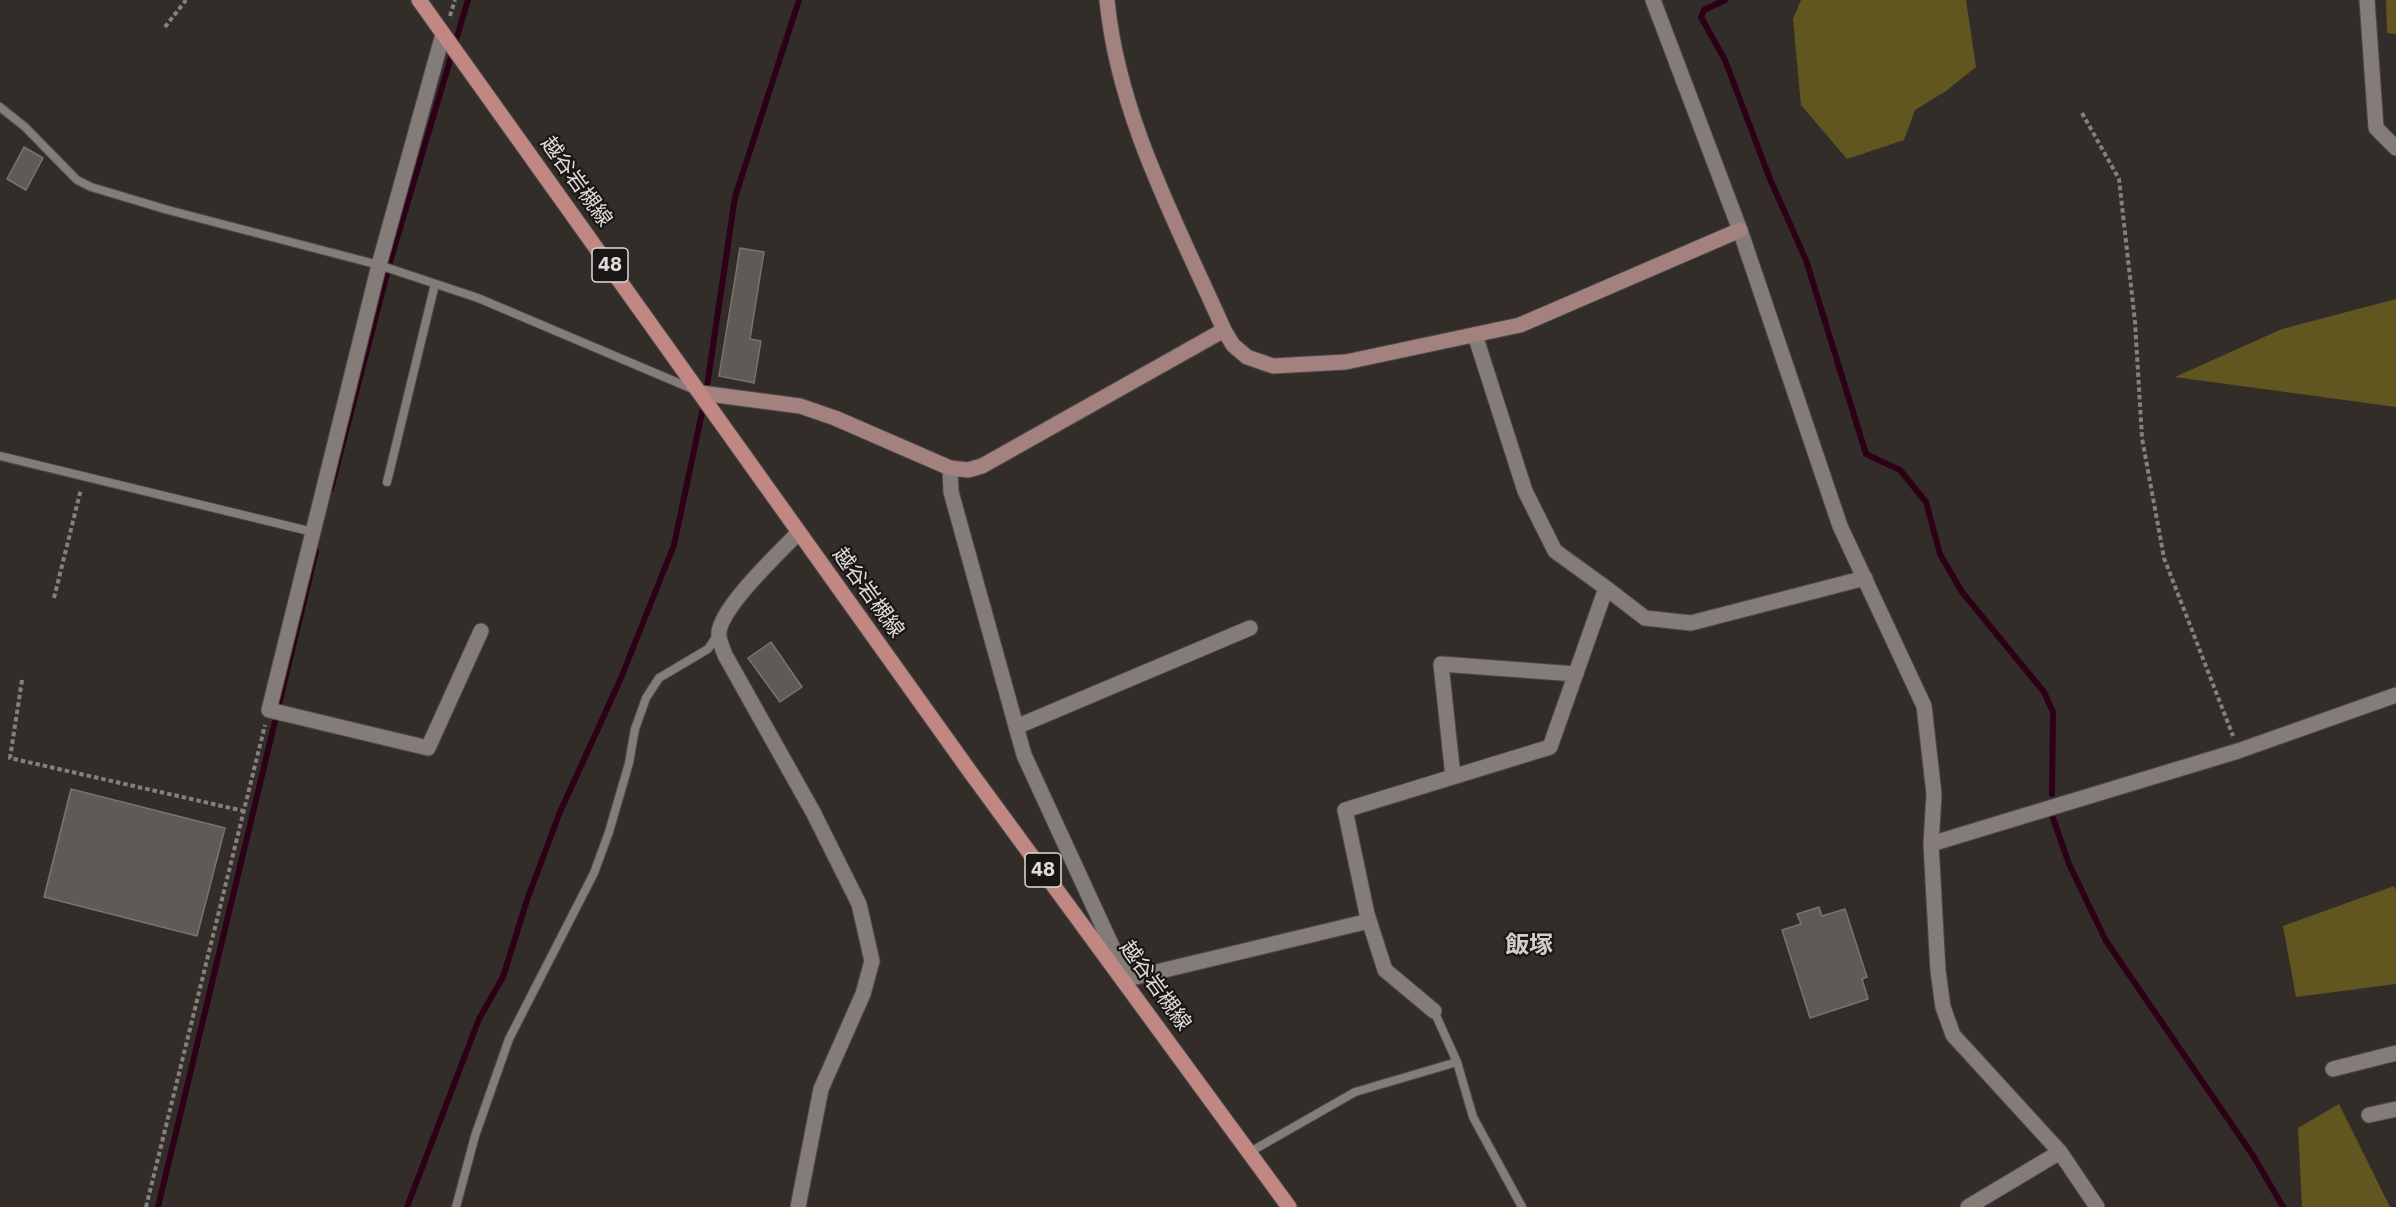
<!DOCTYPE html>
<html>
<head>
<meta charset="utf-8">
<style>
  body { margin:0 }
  canvas { display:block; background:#332d2a }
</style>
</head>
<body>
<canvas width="2396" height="1207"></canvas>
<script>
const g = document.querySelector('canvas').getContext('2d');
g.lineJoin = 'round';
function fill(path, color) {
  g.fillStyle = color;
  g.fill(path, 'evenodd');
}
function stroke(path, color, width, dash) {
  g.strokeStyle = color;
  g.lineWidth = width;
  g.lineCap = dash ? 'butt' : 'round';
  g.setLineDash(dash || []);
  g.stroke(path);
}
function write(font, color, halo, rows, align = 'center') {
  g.font = font + ' "IBM Plex Sans","Noto Sans JP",sans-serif';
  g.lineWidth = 4.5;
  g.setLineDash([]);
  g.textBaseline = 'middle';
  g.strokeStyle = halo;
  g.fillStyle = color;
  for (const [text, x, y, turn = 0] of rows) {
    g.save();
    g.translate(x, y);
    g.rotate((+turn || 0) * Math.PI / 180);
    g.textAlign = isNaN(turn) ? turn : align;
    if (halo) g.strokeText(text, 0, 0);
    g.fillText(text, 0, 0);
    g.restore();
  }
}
const forest = new Path2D(`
  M 1801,0 L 1966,0 L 1976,67 L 1946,91 L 1915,110 L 1904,140 L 1847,159 L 1801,105 L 1793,19 Z
  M 2386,0 L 2396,0 L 2396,34 L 2387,33 Z
  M 2396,299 L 2396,407 L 2175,377 L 2282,329 Z
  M 2394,886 L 2396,891 L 2396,984 L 2296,997 L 2283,926 Z
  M 2339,1104 L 2390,1207 L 2302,1207 L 2298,1128 Z`);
const stream = new Path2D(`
  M 1725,0 L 1704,10 L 1701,17 L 1725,60 L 1770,179 L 1806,260 L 1866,454 L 1900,470 L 1926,502 L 1940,554 L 1962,592 L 2044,692 L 2053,712 L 2052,794
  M 706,393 L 735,197 L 799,0
  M 331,489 L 390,262 L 468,0
  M 2053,818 L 2069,864 L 2106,941 L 2254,1157 L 2283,1207
  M 158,1207 L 316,551
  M 407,1207 L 479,1019 L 503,977 L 527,900 L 560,812 L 621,678 L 674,545 L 704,403`);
const building = new Path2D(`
  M 24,147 L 43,158 L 26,190 L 7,179 Z
  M 740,248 L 764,252 L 750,339 L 761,341 L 754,383 L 719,376 Z
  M 771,642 L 802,687 L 780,702 L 748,658 Z
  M 71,789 L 225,828 L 197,936 L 44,897 Z
  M 1819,907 L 1822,916 L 1845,909 L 1867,977 L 1862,979 L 1868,999 L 1810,1018 L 1782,930 L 1801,924 L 1797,914 Z`);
const path = new Path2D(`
  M 450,16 L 455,0
  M 165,27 L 186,0
  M 2082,113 L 2119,179 L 2135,322 L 2142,438 L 2164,558 L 2233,736
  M 54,598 L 81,489
  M 22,680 L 10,758 L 244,811
  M 146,1207 L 265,725`);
const lane = new Path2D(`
  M 0,107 L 25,127 L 77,180 L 91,187 L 168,210 L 379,265 L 478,298 L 695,390
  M 0,456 L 313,532
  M 387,482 L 435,284
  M 1434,1011 L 1457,1062 L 1473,1117 L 1522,1207
  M 1250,1152 L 1355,1092 L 1457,1062
  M 456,1207 L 475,1136 L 509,1039 L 594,873 L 609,832 L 629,763 L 635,729 L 646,698 L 659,678 L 708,649 L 718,634`);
const street = new Path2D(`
  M 1653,0 L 1740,230 L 1840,526 L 1924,706 L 1934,794 L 1931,844 L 1938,971 L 1943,1007 L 1953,1035 L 2060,1152 L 2097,1207
  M 2367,0 L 2376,128 L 2396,148
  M 443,34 L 379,265 L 269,710 L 428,748 L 481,631
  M 950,468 L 951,492 L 1024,755 L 1128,981
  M 1606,588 L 1645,618 L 1691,623 L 1865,578
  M 1016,727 L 1250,628
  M 1453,777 L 1441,664 L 1576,674
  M 1931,844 L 2238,751 L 2396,695
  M 1127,979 L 1369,921
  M 1434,1011 L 1385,970 L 1367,914 L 1345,810 L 1550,747 L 1606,588 L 1555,551 L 1525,491 L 1475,335
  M 2333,1069 L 2396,1053
  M 2369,1115 L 2396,1109
  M 798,1207 L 821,1089 L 863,994 L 872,961 L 859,904 L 813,812 L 725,655 C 723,649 718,639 719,632 C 722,606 779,553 798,533
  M 1968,1207 L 2060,1152`);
const secondary = new Path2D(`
  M 1107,0 C 1118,116 1177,224 1224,330 L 1233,345 L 1247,357 L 1273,366 L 1346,362 L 1520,325 L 1740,230
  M 701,393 L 800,406 L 835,418 L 950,468 L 968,470 L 982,466 L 1224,330`);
const primary = new Path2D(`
  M 419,0 L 971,773 L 1289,1207`);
const shields = [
  [610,265,36],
  [1043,870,36]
];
const shieldNames = [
  ["48",610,265],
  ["48",1043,870]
];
const streetNames = [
  ["越谷岩槻線",576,182,54],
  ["越谷岩槻線",868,593,54],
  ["越谷岩槻線",1155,986,54]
];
const quarterNames = [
  ["飯塚",1529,946]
];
fill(forest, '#61561f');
stroke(stream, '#2d0115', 6);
fill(building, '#5e5a55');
stroke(building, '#78736e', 1.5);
stroke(lane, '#4e4947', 10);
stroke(street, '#4e4947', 17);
stroke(secondary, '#4e4947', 17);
stroke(primary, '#4e4947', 17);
stroke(path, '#85807d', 4, [4.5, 3]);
stroke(lane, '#837c79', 8);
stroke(street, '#837c79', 15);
stroke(secondary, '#a2817e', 15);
stroke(primary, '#c18783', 15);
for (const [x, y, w] of shields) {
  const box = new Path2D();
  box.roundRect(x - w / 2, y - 17, w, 34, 4.5);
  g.fillStyle = '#191615';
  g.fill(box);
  stroke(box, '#e0dcda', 1.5);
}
write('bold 20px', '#e0dcda', null, shieldNames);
write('21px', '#e0dcda', '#191615', streetNames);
write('bold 24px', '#d5cdca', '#191615', quarterNames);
</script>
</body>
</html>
